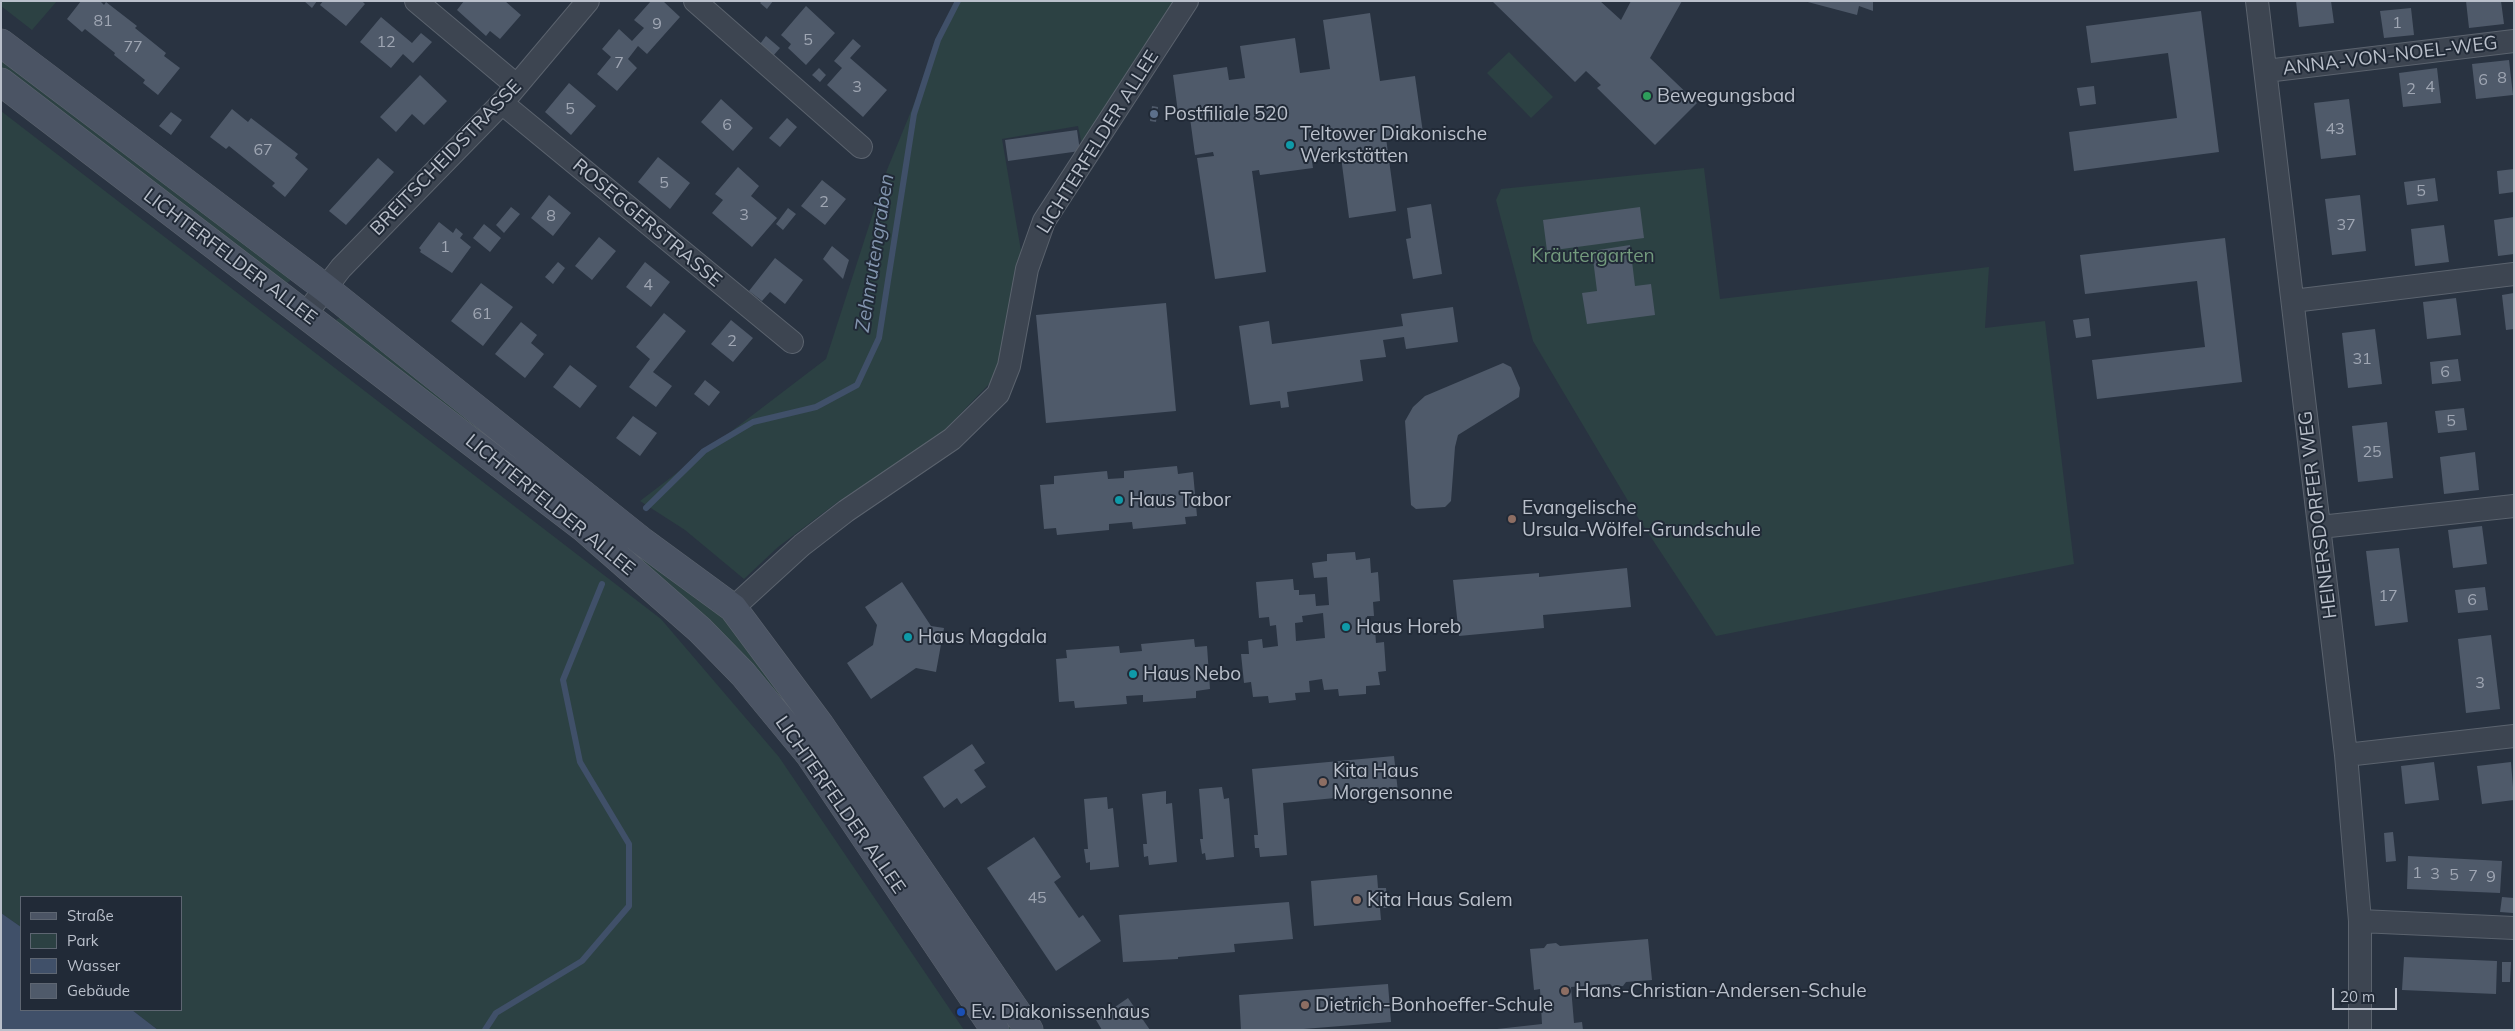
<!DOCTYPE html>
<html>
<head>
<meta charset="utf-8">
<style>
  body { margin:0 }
  #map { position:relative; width:2515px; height:1031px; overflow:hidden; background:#293341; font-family:Mulish,sans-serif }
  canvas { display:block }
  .frame { position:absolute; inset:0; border:2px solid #bac0cb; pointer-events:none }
  .legend { position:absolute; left:20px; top:896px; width:162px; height:115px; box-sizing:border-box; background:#212a37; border:1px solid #5e6672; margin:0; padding:6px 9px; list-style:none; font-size:15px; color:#bac0cb }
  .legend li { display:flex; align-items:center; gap:10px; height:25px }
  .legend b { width:25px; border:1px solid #5e6672 }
  .scale { position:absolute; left:2332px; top:988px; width:65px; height:22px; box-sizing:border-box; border:2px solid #bac0cb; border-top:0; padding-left:6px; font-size:15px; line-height:18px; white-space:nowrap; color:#bac0cb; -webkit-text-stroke:4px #212a37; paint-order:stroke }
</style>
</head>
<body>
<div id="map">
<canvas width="2515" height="1031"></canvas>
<div class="frame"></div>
<ul class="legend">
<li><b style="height:6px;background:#4b5464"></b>Straße</li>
<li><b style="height:14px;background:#2c4143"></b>Park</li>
<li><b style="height:14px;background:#405069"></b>Wasser</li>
<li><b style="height:14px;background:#4f5a6a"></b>Gebäude</li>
</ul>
<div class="scale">20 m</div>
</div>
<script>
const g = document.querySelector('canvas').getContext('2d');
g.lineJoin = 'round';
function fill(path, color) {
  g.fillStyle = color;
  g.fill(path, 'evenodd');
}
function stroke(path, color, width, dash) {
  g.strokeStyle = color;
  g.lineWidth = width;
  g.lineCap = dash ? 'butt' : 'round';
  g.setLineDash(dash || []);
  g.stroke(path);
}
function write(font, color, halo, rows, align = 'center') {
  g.font = font + ' Mulish,sans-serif';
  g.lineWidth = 4;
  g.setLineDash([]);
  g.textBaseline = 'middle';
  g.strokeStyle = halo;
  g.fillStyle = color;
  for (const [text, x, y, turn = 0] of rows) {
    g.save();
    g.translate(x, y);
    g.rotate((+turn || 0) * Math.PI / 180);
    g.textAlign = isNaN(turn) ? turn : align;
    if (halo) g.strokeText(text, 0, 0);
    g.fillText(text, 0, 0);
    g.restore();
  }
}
const green = new Path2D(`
  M 1,1 L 57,1 L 32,30 L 1,6 Z
  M 956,1 L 1180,1 L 1084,154 L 1078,126 L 1002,139 L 1021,251 L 1010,331 L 992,381 L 936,439 L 839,501 L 778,547 L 744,579 L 685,530 L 640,501 L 826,359 L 887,170 Z
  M 1509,52 L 1553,97 L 1531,118 L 1487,73 Z
  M 1,56 L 290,277 L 290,281 L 285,284 L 1,69 Z
  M 1,111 L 661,619 L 779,757 L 964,1030 L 158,1030 L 132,1010 L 181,1010 L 181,897 L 21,897 L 21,927 L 1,913 Z
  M 1704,168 L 1720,299 L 1989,267 L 1985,328 L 2045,321 L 2074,564 L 1716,636 L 1637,516 L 1533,341 L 1496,200 L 1501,189 Z
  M 341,318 L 699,595 L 729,623 L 770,674 L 1015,1030 L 1004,1030 L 781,709 L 333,326 L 337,319 Z`);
const water = new Path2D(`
  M 1,913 L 21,927 L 21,1010 L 132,1010 L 158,1030 L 1,1030 Z`);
const stream = new Path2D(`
  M 646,508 L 704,451 L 753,422 L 816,407 L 857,385 L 879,338 L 914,114 L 938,40 L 958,1
  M 485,1030 L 496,1013 L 582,961 L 629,906 L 629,844 L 580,762 L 563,680 L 602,584`);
const building = new Path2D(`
  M 81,1 L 100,1 L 104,5 L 106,2 L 137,26 L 135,28 L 166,53 L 164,56 L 180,68 L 158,95 L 143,83 L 145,80 L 114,55 L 115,53 L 85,29 L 82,32 L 67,19 Z
  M 304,1 L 317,1 L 312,8 Z
  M 323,1 L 362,1 L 365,4 L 346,26 L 320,5 Z
  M 464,1 L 505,1 L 521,15 L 500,39 L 490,31 L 486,36 L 457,10 Z
  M 651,1 L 663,1 L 680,17 L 647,54 L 638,46 L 628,59 L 637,68 L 617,91 L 597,74 L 611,57 L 602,49 L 619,29 L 632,41 L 644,28 L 634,20 Z
  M 762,1 L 773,1 L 767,9 L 760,3 Z
  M 1492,1 L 1600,1 L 1621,20 L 1631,1 L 1682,1 L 1650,58 L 1697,103 L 1655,145 L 1597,88 L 1601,85 L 1586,71 L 1575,82 Z
  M 1804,1 L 1873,1 L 1873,11 L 1859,6 L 1857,15 Z
  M 2296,1 L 2331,1 L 2334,23 L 2299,27 Z
  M 2466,1 L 2501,1 L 2504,24 L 2469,28 Z
  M 806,6 L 835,33 L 806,65 L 788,48 L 791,44 L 781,35 Z
  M 2411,8 L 2414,35 L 2384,38 L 2380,11 Z
  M 2201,11 L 2219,152 L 2074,171 L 2069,132 L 2177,118 L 2168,53 L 2091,63 L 2086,26 Z
  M 1370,13 L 1380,81 L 1415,76 L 1423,133 L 1386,138 L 1396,211 L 1349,218 L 1341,157 L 1312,161 L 1313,168 L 1260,175 L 1259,170 L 1252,171 L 1266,272 L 1215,279 L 1197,158 L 1214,156 L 1213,152 L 1195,155 L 1190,118 L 1179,120 L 1173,75 L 1227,67 L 1229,80 L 1245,78 L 1240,46 L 1295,38 L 1300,73 L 1330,69 L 1323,20 Z
  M 381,17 L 412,43 L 421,33 L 432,42 L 413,63 L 403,54 L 391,68 L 360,42 Z
  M 766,36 L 780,48 L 773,56 L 760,44 Z
  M 853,39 L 861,46 L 850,58 L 887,90 L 863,117 L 827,85 L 842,68 L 834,61 Z
  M 2509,60 L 2513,95 L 2476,99 L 2472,64 Z
  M 819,68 L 826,75 L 820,82 L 812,75 Z
  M 2437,68 L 2441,103 L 2403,107 L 2399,73 Z
  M 420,75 L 447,101 L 424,125 L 412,114 L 396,132 L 380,117 Z
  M 569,83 L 596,106 L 571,135 L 545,112 Z
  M 2094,86 L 2096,104 L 2080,106 L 2077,88 Z
  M 721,99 L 753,128 L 733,151 L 701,122 Z
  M 2349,99 L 2356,155 L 2321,159 L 2314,103 Z
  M 1152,106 L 1158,107 L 1156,122 L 1150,121 Z
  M 232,109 L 248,122 L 251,118 L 298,154 L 295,158 L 308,169 L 285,197 L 272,186 L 275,183 L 229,146 L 226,149 L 210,137 Z
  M 171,112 L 182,120 L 171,135 L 159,126 Z
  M 787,118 L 797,127 L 780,147 L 769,138 Z
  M 1077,130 L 1080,151 L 1008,161 L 1005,140 Z
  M 658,157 L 690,183 L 670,209 L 638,182 Z
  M 378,158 L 394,172 L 346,225 L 329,211 Z
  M 738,167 L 759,186 L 751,196 L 777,218 L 752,247 L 712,213 L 723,200 L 715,194 Z
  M 2514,169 L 2514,192 L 2499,194 L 2497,171 Z
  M 2435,178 L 2438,201 L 2407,205 L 2404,182 Z
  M 822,180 L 846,199 L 825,225 L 801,206 Z
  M 549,195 L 571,213 L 553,236 L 531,218 Z
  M 2360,195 L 2366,251 L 2332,255 L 2325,199 Z
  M 1431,204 L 1442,274 L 1413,279 L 1406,239 L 1411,238 L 1407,208 Z
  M 511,207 L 520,214 L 504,233 L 496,225 Z
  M 1640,207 L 1644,238 L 1547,251 L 1543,220 Z
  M 788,208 L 796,214 L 783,230 L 776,224 Z
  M 2514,217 L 2514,254 L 2498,256 L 2494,220 Z
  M 439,222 L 453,233 L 456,228 L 463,234 L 460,238 L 471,247 L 452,273 L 420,252 L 421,250 L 419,248 Z
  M 484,224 L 501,238 L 490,252 L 473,238 Z
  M 2444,225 L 2449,262 L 2415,266 L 2411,229 Z
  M 599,237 L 616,251 L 592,280 L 575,266 Z
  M 2225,238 L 2242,382 L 2097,399 L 2092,360 L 2205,347 L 2201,315 L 2197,281 L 2085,294 L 2080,255 Z
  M 1630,245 L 1635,286 L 1651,284 L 1655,315 L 1587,324 L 1582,293 L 1597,291 L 1592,251 Z
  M 832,246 L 849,260 L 843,279 L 823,259 Z
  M 775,258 L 803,280 L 785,304 L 770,292 L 762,301 L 749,291 Z
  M 558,262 L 565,268 L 553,284 L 545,277 Z
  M 645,262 L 670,282 L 651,307 L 626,287 Z
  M 481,283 L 513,307 L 483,346 L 451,321 Z
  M 2514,293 L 2514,329 L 2506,330 L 2502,295 Z
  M 2456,298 L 2461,335 L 2427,339 L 2423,302 Z
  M 1166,303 L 1176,411 L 1046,423 L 1036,315 Z
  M 1453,307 L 1458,342 L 1406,349 L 1404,337 L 1383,340 L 1386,357 L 1360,360 L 1363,381 L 1287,392 L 1289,407 L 1281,408 L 1280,401 L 1250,405 L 1239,326 L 1269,321 L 1272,344 L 1403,326 L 1401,314 Z
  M 664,313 L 686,331 L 653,372 L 672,386 L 656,407 L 629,387 L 650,359 L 636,347 Z
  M 2089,318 L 2091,336 L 2076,338 L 2073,320 Z
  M 731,320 L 753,338 L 733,362 L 711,344 Z
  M 521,322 L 537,335 L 531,343 L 544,354 L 525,378 L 495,354 Z
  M 2375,329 L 2382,384 L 2348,388 L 2342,333 Z
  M 2458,359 L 2461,381 L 2432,384 L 2430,362 Z
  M 1503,363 L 1511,367 L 1520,388 L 1519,397 L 1458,435 L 1455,447 L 1451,501 L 1445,507 L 1416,509 L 1411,505 L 1405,421 L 1413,407 L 1425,396 Z
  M 570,365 L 597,386 L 580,408 L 553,387 Z
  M 705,380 L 720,392 L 709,406 L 694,394 Z
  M 2464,408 L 2467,430 L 2438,433 L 2435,411 Z
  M 633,416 L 657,433 L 640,456 L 616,438 Z
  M 2387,422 L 2393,478 L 2358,482 L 2352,426 Z
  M 2475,452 L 2479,490 L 2444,494 L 2440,457 Z
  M 1177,466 L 1178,474 L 1193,472 L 1197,516 L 1185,517 L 1186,524 L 1133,529 L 1132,522 L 1109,524 L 1109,530 L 1057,535 L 1056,528 L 1044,529 L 1040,485 L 1054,484 L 1054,476 L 1107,471 L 1108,479 L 1124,478 L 1124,471 Z
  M 2482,526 L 2487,564 L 2453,568 L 2448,530 Z
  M 2399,548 L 2408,622 L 2375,626 L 2366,551 Z
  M 1355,552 L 1356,560 L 1370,558 L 1371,573 L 1378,572 L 1380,601 L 1373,602 L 1374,616 L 1367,616 L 1368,630 L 1375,629 L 1376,643 L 1384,642 L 1386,671 L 1378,672 L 1380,685 L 1366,686 L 1366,694 L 1339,696 L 1338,689 L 1324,690 L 1322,679 L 1309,681 L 1310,692 L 1295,693 L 1296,700 L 1269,703 L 1268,696 L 1253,697 L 1251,682 L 1244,683 L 1241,654 L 1249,654 L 1248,641 L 1262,639 L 1263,648 L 1278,646 L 1276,625 L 1270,626 L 1269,617 L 1259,618 L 1256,582 L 1293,579 L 1294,590 L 1299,590 L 1299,595 L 1315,594 L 1316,606 L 1329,605 L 1327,577 L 1314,578 L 1312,563 L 1327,561 L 1327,554 ZM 1323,613 L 1325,638 L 1296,641 L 1295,623 L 1303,622 L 1302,616 Z
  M 1627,568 L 1631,607 L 1543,615 L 1544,628 L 1459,636 L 1453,580 L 1539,573 L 1539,577 Z
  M 902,582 L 931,626 L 944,628 L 936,672 L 916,668 L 871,699 L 847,663 L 873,645 L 877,625 L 865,607 Z
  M 2485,587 L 2488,610 L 2458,613 L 2455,590 Z
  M 2491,635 L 2500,709 L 2466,713 L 2458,639 Z
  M 1194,639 L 1195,647 L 1207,646 L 1210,689 L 1196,691 L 1196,698 L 1143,702 L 1143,695 L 1126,696 L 1127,704 L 1075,708 L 1074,701 L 1059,702 L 1056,659 L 1067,658 L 1066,650 L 1119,646 L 1120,653 L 1142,651 L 1141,644 Z
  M 972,744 L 985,763 L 974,770 L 986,787 L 961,804 L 957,798 L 944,808 L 923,777 Z
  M 1394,756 L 1398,792 L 1283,803 L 1287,855 L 1260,857 L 1259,848 L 1255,848 L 1254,835 L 1258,835 L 1252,769 Z
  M 2434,762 L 2439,800 L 2405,804 L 2401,766 Z
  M 2511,762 L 2514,800 L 2482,804 L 2477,766 Z
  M 1222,787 L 1224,799 L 1229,798 L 1234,857 L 1206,860 L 1205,853 L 1202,854 L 1200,839 L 1203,839 L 1199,789 Z
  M 1166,791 L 1166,804 L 1172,803 L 1177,862 L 1149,865 L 1148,856 L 1144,857 L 1143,844 L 1147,844 L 1142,794 Z
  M 1107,797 L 1108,809 L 1113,808 L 1119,867 L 1090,870 L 1090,862 L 1086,863 L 1084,849 L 1088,849 L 1084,799 Z
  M 2393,832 L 2396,861 L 2386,862 L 2384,833 Z
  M 1034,837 L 1061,877 L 1054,882 L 1079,918 L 1083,915 L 1101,941 L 1056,971 L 987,868 Z
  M 2408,856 L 2502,861 L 2500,893 L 2407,889 Z
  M 1377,875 L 1378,888 L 1386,888 L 1388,908 L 1380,908 L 1381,920 L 1314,926 L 1311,881 Z
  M 2502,897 L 2514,898 L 2513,913 L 2500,912 Z
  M 1289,902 L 1293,939 L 1234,944 L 1235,952 L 1178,957 L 1178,959 L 1123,962 L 1119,915 Z
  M 1648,939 L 1652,980 L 1626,982 L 1623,986 L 1613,987 L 1610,984 L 1571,987 L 1574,1023 L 1582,1022 L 1583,1030 L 1488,1030 L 1542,1024 L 1540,989 L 1534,990 L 1530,949 L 1544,948 L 1547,944 L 1556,943 L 1560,946 Z
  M 2404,957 L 2497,961 L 2496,994 L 2402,990 Z
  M 2502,962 L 2511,962 L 2510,982 L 2502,982 Z
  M 1388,984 L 1391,1022 L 1291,1030 L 1241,1030 L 1239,995 Z
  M 1128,998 L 1150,1030 L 1102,1030 L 1096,1020 Z`);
const minor = new Path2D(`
  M 416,1 L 516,85
  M 695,1 L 861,147
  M 2257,1 L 2346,755 L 2360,921 L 2360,1030
  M 2266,71 L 2514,41
  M 502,103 L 792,342
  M 2293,301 L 2514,274
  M 305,315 L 341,268 L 502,103 L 588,1
  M 2320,527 L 2514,506
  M 733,608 L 802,545 L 846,511 L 952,439 L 998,394 L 1009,366 L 1027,269 L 1044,221 L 1187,1
  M 2346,755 L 2514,736
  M 2360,921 L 2514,928`);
const secondary = new Path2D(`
  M 1,43 L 325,288 L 643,542 L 733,608 L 820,725 L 1029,1030
  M 1,82 L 585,529 L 700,630 L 743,674 L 809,754 L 995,1030`);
const markers = [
  [1647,96,5,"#2e9e5b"],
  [1154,114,5,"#5c6f8a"],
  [1290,145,5,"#0f9aa8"],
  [1119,500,5,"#0f9aa8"],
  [1512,519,5,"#8d6e63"],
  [1346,627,5,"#0f9aa8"],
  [908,637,5,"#0f9aa8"],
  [1133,674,5,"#0f9aa8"],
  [1323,782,5,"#8d6e63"],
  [1357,900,5,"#8d6e63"],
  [1565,991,5,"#8d6e63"],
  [1305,1005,5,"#8d6e63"],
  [961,1012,5,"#1a4fb4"]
];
const numberNames = [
  ["81",103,21],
  ["1",2397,23],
  ["9",657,24],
  ["5",808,40],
  ["12",386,42],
  ["77",133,47],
  ["7",619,63],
  ["8",2502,78],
  ["6",2483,80],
  ["3",857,87],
  ["4",2430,87],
  ["2",2411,89],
  ["5",570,109],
  ["6",727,125],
  ["43",2335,129],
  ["67",263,150],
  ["5",664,183],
  ["5",2421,191],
  ["2",824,202],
  ["3",744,215],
  ["8",551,216],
  ["37",2346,225],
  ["1",445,247],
  ["4",648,285],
  ["61",482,314],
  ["2",732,341],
  ["31",2362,359],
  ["6",2445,372],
  ["5",2451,421],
  ["25",2372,452],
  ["17",2388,596],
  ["6",2472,600],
  ["3",2480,683],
  ["1",2417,873],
  ["3",2435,874],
  ["5",2454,875],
  ["7",2473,876],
  ["9",2491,877],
  ["45",1037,898]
];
const streetNames = [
  ["ANNA-VON-NOEL-WEG",2390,56,-7],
  ["LICHTERFELDER ALLEE",1098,142,-58],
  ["BREITSCHEIDSTRASSE",446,158,-46],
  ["ROSEGGERSTRASSE",647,223,40],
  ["LICHTERFELDER ALLEE",230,257,37],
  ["LICHTERFELDER ALLEE",550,505,39],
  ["HEINERSDORFER WEG",2318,515,-97],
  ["LICHTERFELDER ALLEE",840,805,55]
];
const poiNames = [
  ["Bewegungsbad",1657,96],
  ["Postfiliale 520",1164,114],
  ["Teltower Diakonische",1300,134],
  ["Werkstätten",1300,156],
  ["Haus Tabor",1129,500],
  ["Evangelische",1522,508],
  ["Ursula-Wölfel-Grundschule",1522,530],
  ["Haus Horeb",1356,627],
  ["Haus Magdala",918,637],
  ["Haus Nebo",1143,674],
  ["Kita Haus",1333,771],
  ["Morgensonne",1333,793],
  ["Kita Haus Salem",1367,900],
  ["Hans-Christian-Andersen-Schule",1575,991],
  ["Dietrich-Bonhoeffer-Schule",1315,1005],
  ["Ev. Diakonissenhaus",971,1012]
];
const parkNames = [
  ["Kräutergarten",1593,256]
];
const waterNames = [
  ["Zehnrutengraben",875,253,-81]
];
fill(green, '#2c4143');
fill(water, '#405069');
stroke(stream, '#405069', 6);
fill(building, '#4f5a6a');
stroke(minor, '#5b636e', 24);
stroke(secondary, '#5b636e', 29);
stroke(minor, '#3d4551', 22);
stroke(secondary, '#4b5464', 28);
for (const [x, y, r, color] of markers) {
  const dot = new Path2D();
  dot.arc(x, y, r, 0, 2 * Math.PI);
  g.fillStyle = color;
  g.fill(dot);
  stroke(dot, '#212a37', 2);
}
write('16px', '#9fa6b3', null, numberNames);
write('19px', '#bac0cb', '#212a37', streetNames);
write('19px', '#bac0cb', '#212a37', poiNames, 'left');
write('19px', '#739a7d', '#212a37', parkNames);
write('italic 20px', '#8496b0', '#212a37', waterNames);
</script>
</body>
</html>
